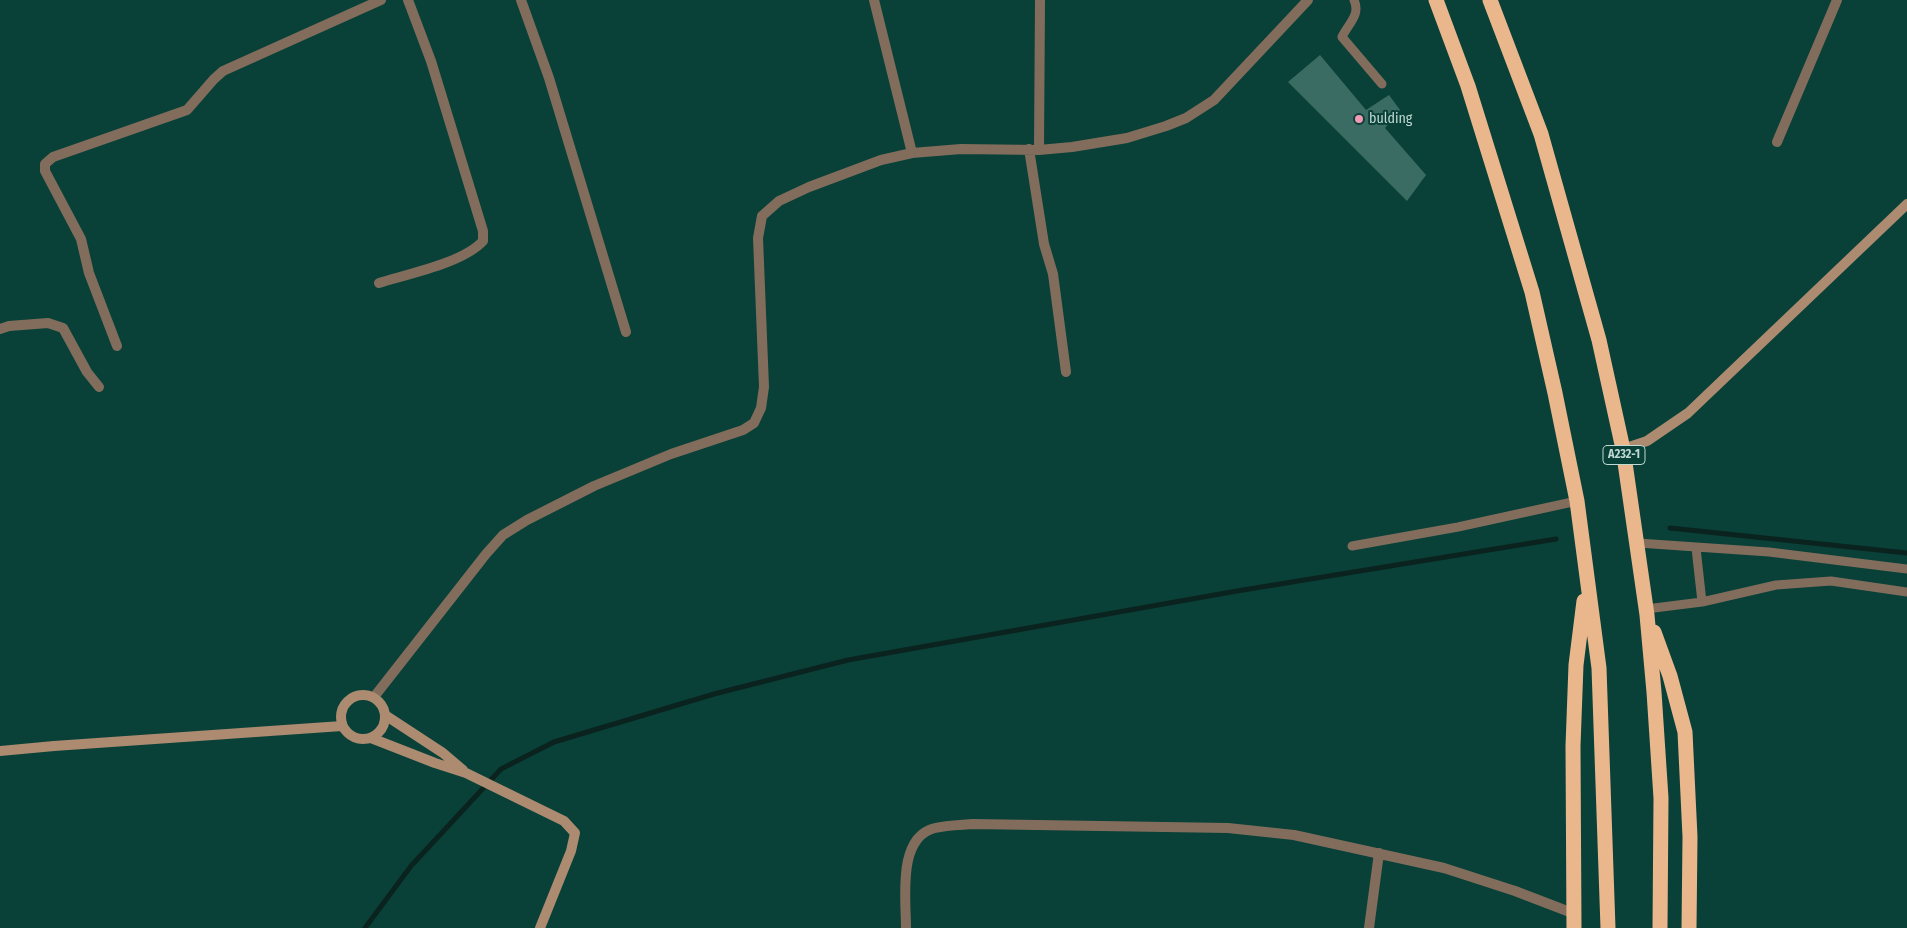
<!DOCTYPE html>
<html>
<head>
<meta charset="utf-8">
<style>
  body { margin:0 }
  canvas { display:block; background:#094038 }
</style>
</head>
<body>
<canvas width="1907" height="928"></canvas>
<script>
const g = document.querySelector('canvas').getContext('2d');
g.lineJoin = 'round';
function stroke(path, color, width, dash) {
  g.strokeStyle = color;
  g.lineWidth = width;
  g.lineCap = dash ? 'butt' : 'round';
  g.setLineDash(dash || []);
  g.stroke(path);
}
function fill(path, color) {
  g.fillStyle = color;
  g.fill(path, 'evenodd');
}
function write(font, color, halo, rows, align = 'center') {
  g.font = font + ' "Fira Sans Condensed",sans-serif';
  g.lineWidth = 4;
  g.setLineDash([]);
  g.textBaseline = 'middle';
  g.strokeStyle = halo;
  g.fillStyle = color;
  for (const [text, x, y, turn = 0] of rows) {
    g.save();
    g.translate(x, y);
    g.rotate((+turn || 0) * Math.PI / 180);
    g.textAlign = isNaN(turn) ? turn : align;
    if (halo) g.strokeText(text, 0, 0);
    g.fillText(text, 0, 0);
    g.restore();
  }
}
const stream = new Path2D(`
  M 1670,528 L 1907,553
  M 365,928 L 411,866 L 501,769 L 554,742 L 714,694 L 848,660 L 1237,591 L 1556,539`);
const building = new Path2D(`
  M 1320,55 L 1366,110 L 1389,95 L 1400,110 L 1385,128 L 1426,175 L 1407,201 L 1288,82 Z`);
const lane = new Path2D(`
  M 1354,0 C 1361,15 1348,24 1342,37 L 1382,84
  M 1638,543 L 1769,552 L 1907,569
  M 1352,546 L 1458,527 L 1577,501
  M 1696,548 L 1702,602
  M 1646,609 L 1702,602 L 1776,585 L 1831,581 L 1907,592`);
const street = new Path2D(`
  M 521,0 L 549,78 L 626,332
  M 874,0 L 912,153
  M 1777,142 L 1837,0
  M 1029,149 L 1044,244 L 1053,274 L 1066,372
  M 1039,150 L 1040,0
  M 379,283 C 408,274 463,263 483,241 L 483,231 L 431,61 L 408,0
  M 0,329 L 9,326 L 48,323 L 63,328 L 87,372 L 99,387
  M 117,346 L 89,273 L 81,239 L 45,171 L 45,164 L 53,157 L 187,110 L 214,79 L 223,71 L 381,0
  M 374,697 L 486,554 L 503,535 L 527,520 L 594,486 L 671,454 L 743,430 L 754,423 L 761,408 L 764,387 L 758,238 L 762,216 L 779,201 L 809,187 L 881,160 L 912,153 L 961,149 L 1039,150 L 1072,147 L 1127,138 L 1166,126 L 1186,118 L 1214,100 L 1308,0
  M 906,928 C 906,899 897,837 935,828 C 947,825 961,825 973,824 L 1228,828 L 1294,835 L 1444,868 L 1515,891 L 1575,914
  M 1369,928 L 1379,853`);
const secondary = new Path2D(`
  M 1623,449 L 1647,441 L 1688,413 L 1907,204
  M341 717a22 22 0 1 1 44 0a22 22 0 1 1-44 0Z
  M 385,715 L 443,753 L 463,770
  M 371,738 L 435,763 L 466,773 L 564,821 L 575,833 L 571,851 L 540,928
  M 0,751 L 54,746 L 342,726`);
const highway = new Path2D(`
  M 1436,0 L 1468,86 L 1532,292 L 1555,393 L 1577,501 L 1599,668 L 1608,928
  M 1490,0 L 1541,134 L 1599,340 L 1623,449 L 1647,615 L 1654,692 L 1661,798 L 1660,928
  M 1654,632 L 1670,676 L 1685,732 L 1690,837 L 1689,928
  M 1574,928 L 1573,746 L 1576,665 L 1584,601`);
const markers = [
  [1359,119,5,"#f09ab4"]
];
const shields = [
  [1624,455,42]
];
const shieldNames = [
  ["A232-1",1624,455]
];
const poiNames = [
  ["bulding",1369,119]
];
stroke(stream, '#0a231f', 5);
fill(building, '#3b6c63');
stroke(lane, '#826d5c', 9);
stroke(street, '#826d5c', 10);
stroke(secondary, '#ac8b70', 10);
stroke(highway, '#eab68c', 15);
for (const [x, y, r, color] of markers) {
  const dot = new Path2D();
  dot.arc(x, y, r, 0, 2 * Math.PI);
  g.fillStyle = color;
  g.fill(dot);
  stroke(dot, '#094038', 2);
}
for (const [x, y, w] of shields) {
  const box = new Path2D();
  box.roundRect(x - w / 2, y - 9.5, w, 19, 4);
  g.fillStyle = '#094038';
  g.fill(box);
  stroke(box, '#c0d9d3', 1);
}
write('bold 12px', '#c0d9d3', null, shieldNames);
write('14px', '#c0d9d3', '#094038', poiNames, 'left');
</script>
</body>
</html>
